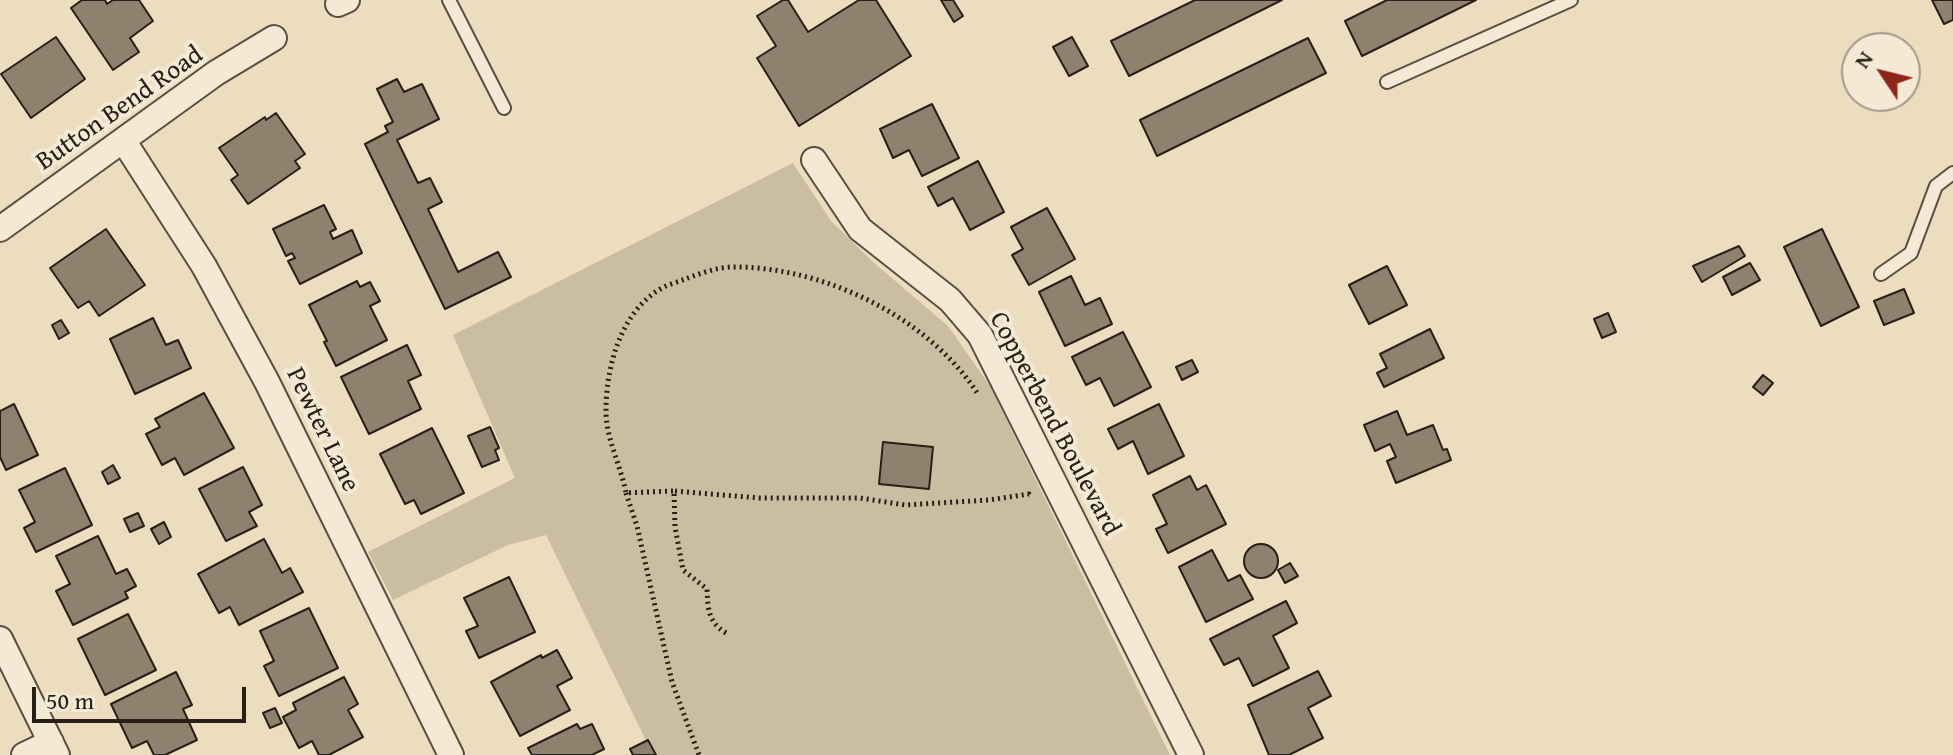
<!DOCTYPE html>
<html>
<head>
<meta charset="utf-8">
<style>
  body { margin:0 }
  #map { position:relative; width:1953px; height:755px; overflow:hidden; background:#ecddbf; font-family:"Gentium Book Plus",serif }
  canvas { display:block }
  .north { position:absolute; left:1841px; top:32px; width:80px; height:80px; box-sizing:border-box; background:#f3e9d5; border:2px solid #a29989; border-radius:50%; rotate:305deg; font-size:22px; font-weight:700; line-height:32px; text-align:center; color:#282017 }
  .north::after { content:''; display:block; margin:auto; width:28px; height:36px; background:#8f2418; clip-path:polygon(50% 0,100% 100%,50% 72%,0 100%) }
  .scale { position:absolute; left:32px; top:687px; width:214px; height:36px; box-sizing:border-box; border:4px solid #282017; border-top:0; padding-left:10px; font-size:24px; line-height:28px; white-space:nowrap; color:#282017; -webkit-text-stroke:6px #f3e9d5; paint-order:stroke }
</style>
</head>
<body>
<div id="map">
<canvas width="1953" height="755"></canvas>
<div class="north">N</div>
<div class="scale">50 m</div>
</div>
<script>
const g = document.querySelector('canvas').getContext('2d');
g.lineJoin = 'round';
function fill(path, color) {
  g.fillStyle = color;
  g.fill(path, 'evenodd');
}
function stroke(path, color, width, dash) {
  g.strokeStyle = color;
  g.lineWidth = width;
  g.lineCap = dash ? 'butt' : 'round';
  g.setLineDash(dash || []);
  g.stroke(path);
}
function write(font, color, halo, rows, align = 'center') {
  g.font = font + ' "Gentium Book Plus",serif';
  g.lineWidth = 8;
  g.setLineDash([]);
  g.textBaseline = 'middle';
  g.strokeStyle = halo;
  g.fillStyle = color;
  for (const [text, x, y, turn = 0] of rows) {
    g.save();
    g.translate(x, y);
    g.rotate((+turn || 0) * Math.PI / 180);
    g.textAlign = isNaN(turn) ? turn : align;
    if (halo) g.strokeText(text, 0, 0);
    g.fillText(text, 0, 0);
    g.restore();
  }
}
const green = new Path2D(`
  M 793,163 L 831,221 L 872,261 L 948,326 L 990,386 L 1170,755 L 653,755 L 546,535 L 508,545 L 393,600 L 368,552 L 515,478 L 453,335 Z`);
const building = new Path2D(`
  M 82,0 L 105,0 L 107,4 L 113,0 L 139,0 L 153,21 L 130,38 L 139,52 L 113,70 L 71,8 Z
  M 783,0 L 788,0 L 808,32 L 859,0 L 876,0 L 911,56 L 799,126 L 757,58 L 776,46 L 757,16 Z
  M 941,0 L 953,0 L 963,16 L 954,22 Z
  M 1195,0 L 1282,0 L 1129,76 L 1111,41 Z
  M 1387,0 L 1476,0 L 1362,56 L 1345,21 Z
  M 1932,0 L 1953,0 L 1953,20 L 1944,24 Z
  M 56,37 L 85,79 L 31,118 L 1,74 Z
  M 1072,37 L 1088,66 L 1069,76 L 1053,47 Z
  M 1308,38 L 1326,73 L 1157,156 L 1140,120 Z
  M 397,79 L 404,92 L 422,84 L 439,119 L 397,140 L 418,183 L 430,178 L 442,202 L 428,209 L 458,272 L 498,252 L 511,277 L 445,309 L 365,144 L 388,132 L 385,126 L 393,122 L 377,89 Z
  M 932,104 L 959,158 L 922,176 L 909,150 L 893,158 L 880,129 Z
  M 276,113 L 305,154 L 295,161 L 300,168 L 248,204 L 231,180 L 238,175 L 219,148 L 265,117 L 266,120 Z
  M 978,161 L 1004,212 L 970,230 L 953,198 L 938,206 L 928,187 Z
  M 324,205 L 336,229 L 330,232 L 333,239 L 352,230 L 362,253 L 300,284 L 288,261 L 295,258 L 292,253 L 286,256 L 273,229 Z
  M 1047,208 L 1075,259 L 1029,285 L 1012,255 L 1023,249 L 1011,227 Z
  M 106,229 L 145,285 L 99,316 L 89,301 L 78,308 L 50,268 Z
  M 1822,229 L 1859,307 L 1821,326 L 1784,247 Z
  M 1739,246 L 1745,256 L 1702,282 L 1693,266 Z
  M 1750,263 L 1760,280 L 1732,295 L 1723,277 Z
  M 1387,266 L 1407,305 L 1369,324 L 1349,285 Z
  M 1071,276 L 1085,305 L 1100,298 L 1112,324 L 1065,346 L 1039,292 Z
  M 357,281 L 360,287 L 370,282 L 380,301 L 370,306 L 387,340 L 336,366 L 324,342 L 327,341 L 309,305 Z
  M 1904,289 L 1914,313 L 1884,325 L 1874,301 Z
  M 1608,313 L 1616,332 L 1602,338 L 1594,319 Z
  M 153,318 L 166,345 L 178,340 L 191,368 L 135,394 L 110,339 Z
  M 61,320 L 69,333 L 59,339 L 52,325 Z
  M 1430,329 L 1444,358 L 1384,387 L 1377,373 L 1387,368 L 1380,354 Z
  M 1123,332 L 1151,387 L 1114,406 L 1100,378 L 1086,385 L 1072,357 Z
  M 407,345 L 421,375 L 408,381 L 421,409 L 369,434 L 341,377 Z
  M 1192,360 L 1198,372 L 1182,380 L 1176,367 Z
  M 1763,375 L 1773,383 L 1763,395 L 1753,387 Z
  M 204,393 L 234,448 L 184,475 L 175,458 L 162,465 L 146,434 L 160,427 L 155,419 Z
  M 14,404 L 38,455 L 6,470 L 0,457 L 0,411 Z
  M 1159,404 L 1184,456 L 1148,474 L 1133,441 L 1118,449 L 1108,429 Z
  M 1397,411 L 1407,435 L 1433,425 L 1443,450 L 1447,449 L 1451,460 L 1396,483 L 1387,461 L 1396,457 L 1390,444 L 1375,451 L 1364,425 Z
  M 490,427 L 499,448 L 495,450 L 499,460 L 482,467 L 468,436 Z
  M 432,428 L 464,493 L 421,514 L 414,500 L 405,504 L 380,454 Z
  M 883,442 L 933,447 L 929,489 L 879,484 Z
  M 113,465 L 120,478 L 108,484 L 102,472 Z
  M 243,467 L 262,505 L 249,512 L 257,526 L 226,541 L 199,489 Z
  M 65,468 L 92,525 L 36,552 L 24,528 L 35,522 L 19,490 Z
  M 1190,476 L 1197,490 L 1206,485 L 1226,524 L 1168,553 L 1156,529 L 1167,524 L 1153,495 Z
  M 138,513 L 144,526 L 130,532 L 124,519 Z
  M 164,522 L 171,537 L 159,544 L 151,529 Z
  M 98,536 L 116,574 L 127,569 L 136,586 L 125,592 L 128,598 L 73,625 L 56,591 L 70,584 L 56,556 Z
  M 264,539 L 282,573 L 290,568 L 303,592 L 239,625 L 230,607 L 219,613 L 198,574 Z
  M1244 561a17 17 0 1 1 34 0a17 17 0 1 1-34 0Z
  M 1212,550 L 1228,581 L 1240,575 L 1253,599 L 1206,622 L 1179,567 Z
  M 1290,563 L 1298,576 L 1285,583 L 1278,570 Z
  M 509,577 L 535,632 L 479,658 L 466,631 L 478,626 L 464,598 Z
  M 1286,601 L 1297,623 L 1273,636 L 1289,668 L 1253,686 L 1239,658 L 1224,665 L 1210,639 Z
  M 309,608 L 338,668 L 279,696 L 264,666 L 274,661 L 260,631 Z
  M 128,614 L 156,670 L 105,695 L 78,639 Z
  M 557,650 L 572,678 L 557,686 L 570,710 L 520,736 L 491,682 L 541,655 L 542,658 Z
  M 1318,671 L 1331,696 L 1308,708 L 1323,738 L 1289,755 L 1269,755 L 1248,705 Z
  M 176,672 L 192,705 L 183,709 L 197,740 L 165,755 L 154,755 L 147,741 L 132,748 L 111,704 Z
  M 344,677 L 358,704 L 348,710 L 363,737 L 329,755 L 319,755 L 312,741 L 299,748 L 283,717 L 296,710 L 293,703 Z
  M 275,708 L 282,723 L 270,728 L 263,713 Z
  M 577,724 L 580,729 L 592,724 L 604,749 L 592,755 L 532,755 L 528,748 Z
  M 648,740 L 656,755 L 633,755 L 630,749 Z`);
const path = new Path2D(`
  M 673,491 L 626,493 C 621,466 606,439 606,411 C 606,366 621,311 662,288 C 669,284 678,282 685,279 C 699,274 717,267 732,267 C 823,266 928,317 978,394
  M 626,493 L 637,526 L 672,682 L 699,755
  M 726,633 C 708,622 708,609 707,589 L 683,570 L 675,527 L 674,491 L 760,498 L 860,498 L 905,505 L 989,500 L 1029,494 L 1031,498`);
const lane = new Path2D(`
  M 449,0 L 504,108
  M 1387,82 L 1571,0
  M 1881,274 L 1911,253 L 1936,186 L 1953,173`);
const street = new Path2D(`
  M 338,4 L 347,0
  M 123,140 L 204,266 L 267,382 L 451,755
  M 814,160 L 860,229 L 950,300 L 980,335 L 1191,755
  M 0,229 L 216,73 L 274,38
  M 0,639 L 57,755
  M 24,755 L 51,742`);
const streetNames = [
  ["Button Bend Road",120,109,-35],
  ["Copperbend Boulevard",1054,424,62],
  ["Pewter Lane",322,430,64]
];
fill(green, '#cbbda2');
fill(building, '#8e826e');
stroke(building, '#282017', 2);
stroke(lane, '#594f41', 16);
stroke(street, '#594f41', 28);
stroke(path, '#282017', 5, [2, 4]);
stroke(lane, '#f3e9d5', 12);
stroke(street, '#f3e9d5', 24);
write('26px', '#282017', '#f3e9d5', streetNames);
</script>
</body>
</html>
